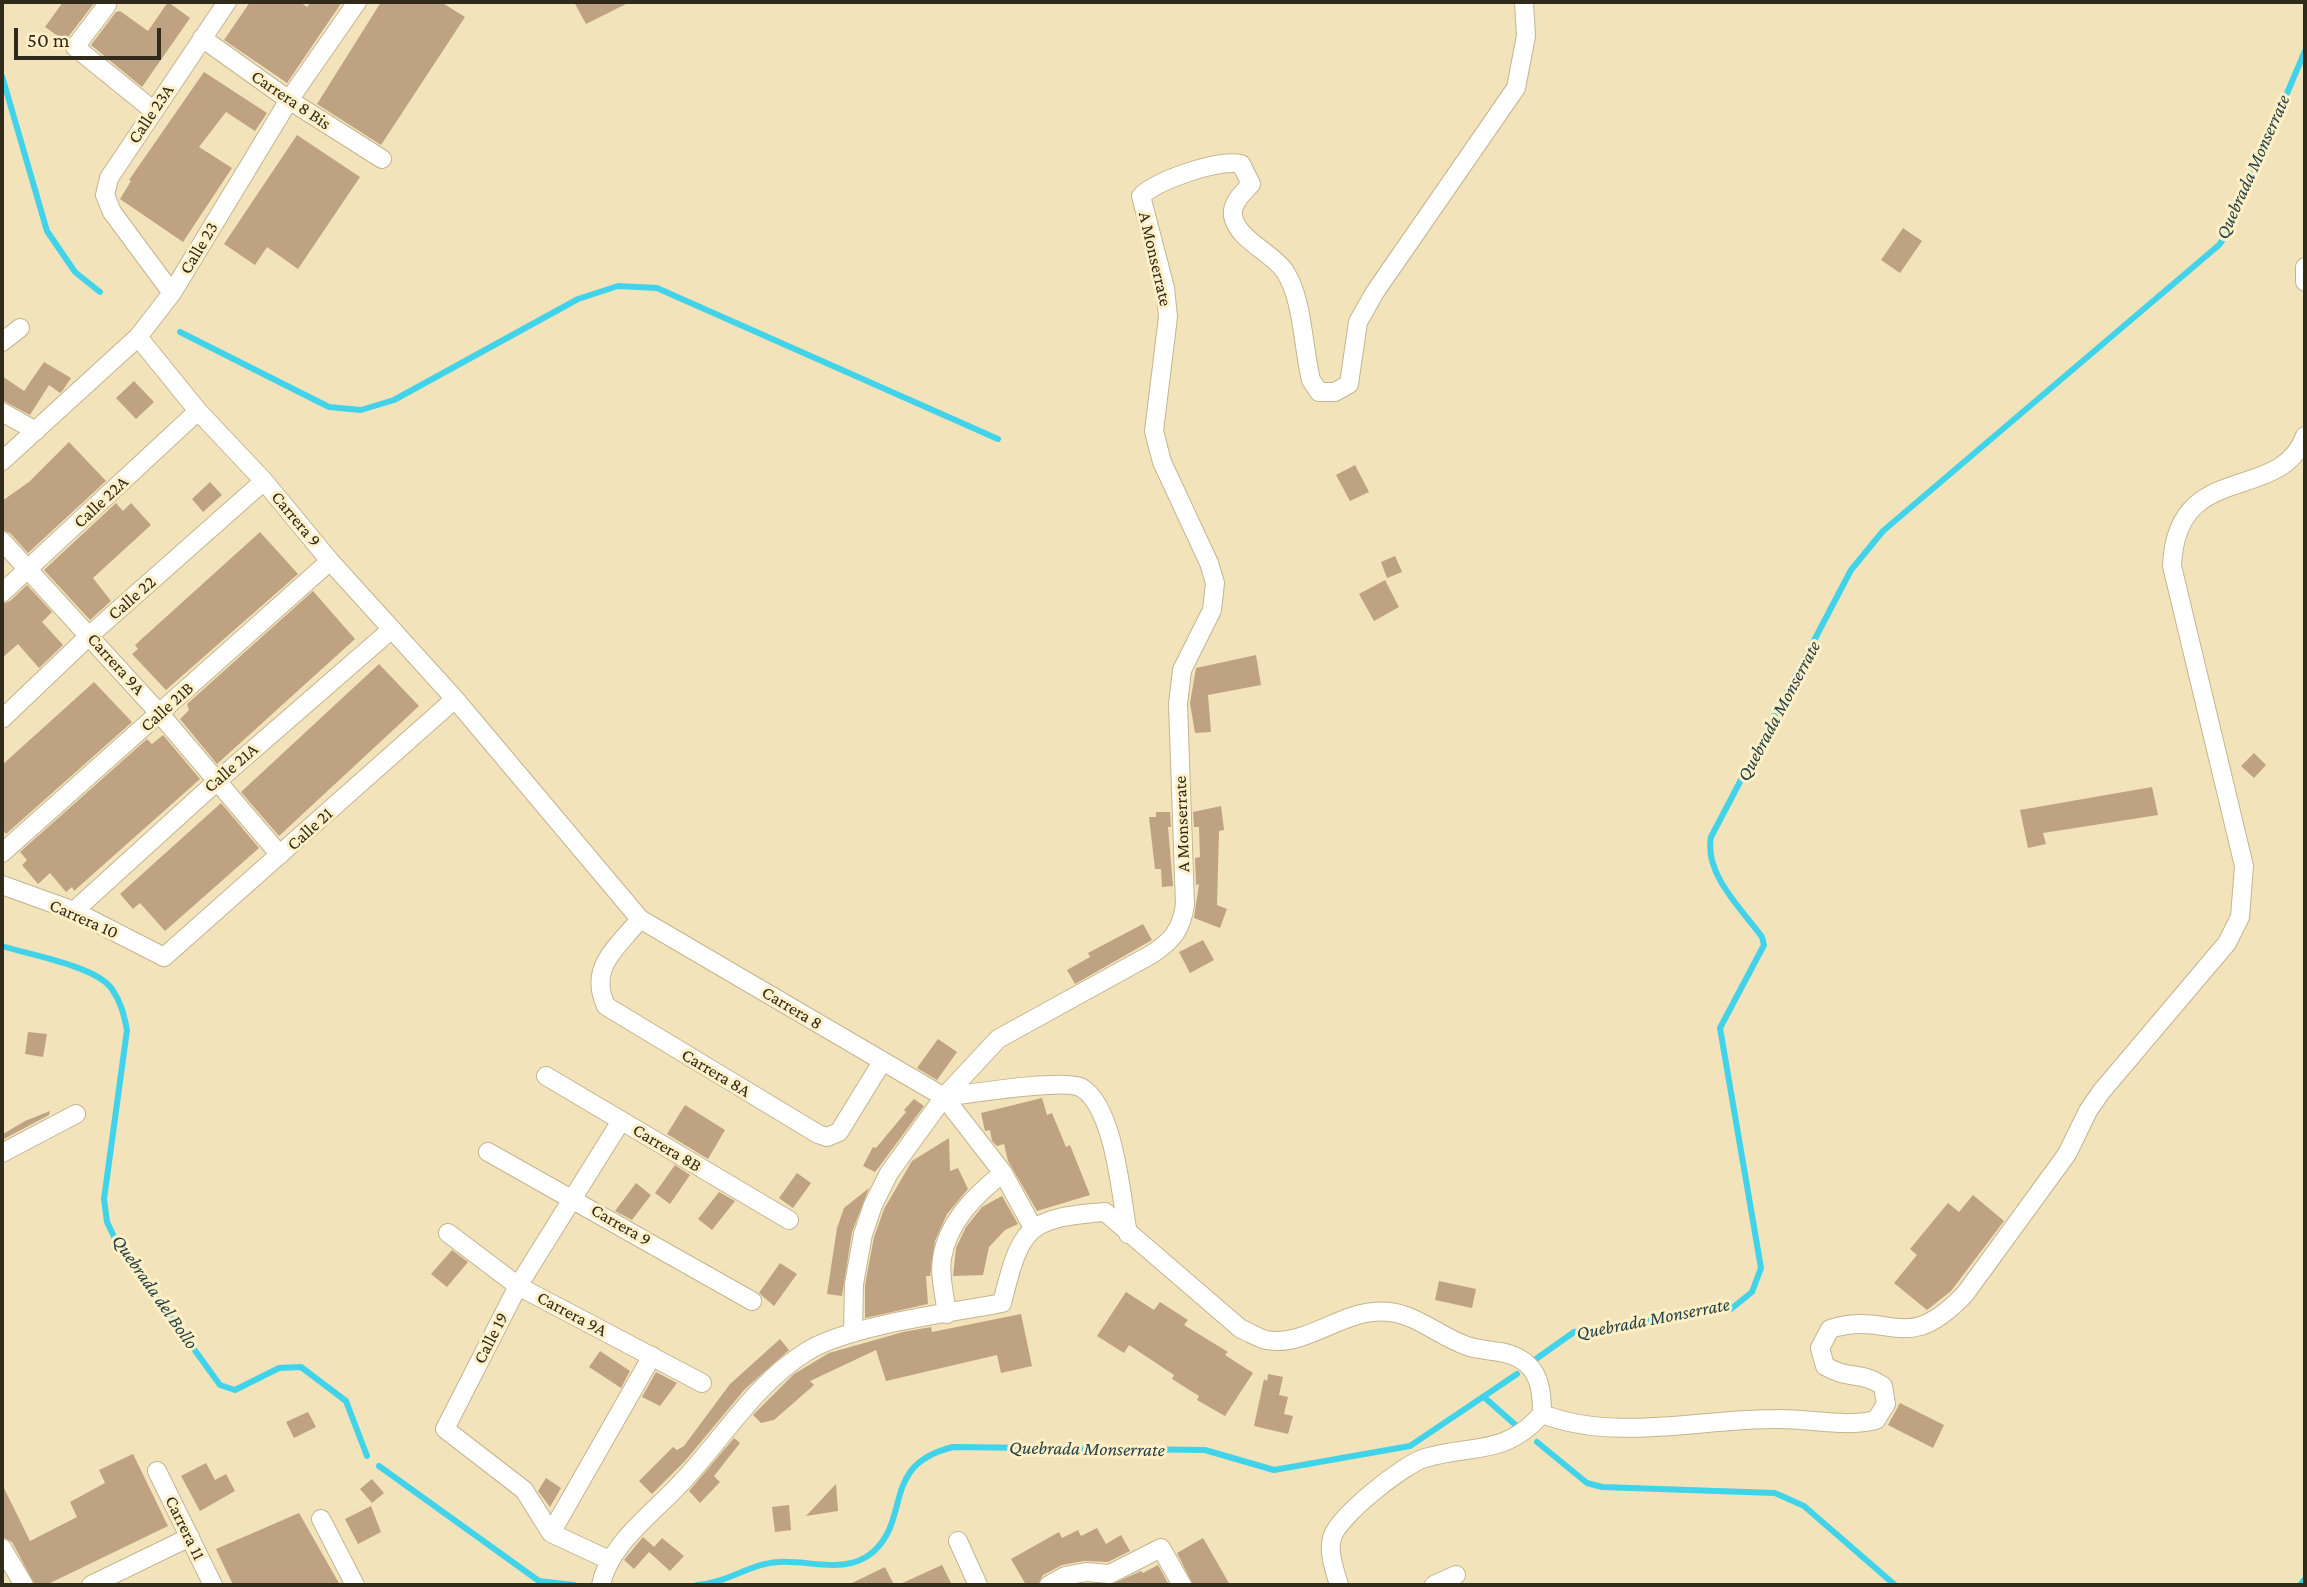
<!DOCTYPE html>
<html>
<head>
<meta charset="utf-8">
<style>
  body { margin:0 }
  #map { position:relative; width:2307px; height:1587px; overflow:hidden; background:#f2e3bb; font-family:"Crimson Pro",serif }
  canvas { display:block }
  .frame { position:absolute; inset:0; border:4px solid #302a1a; pointer-events:none }
  .scale { position:absolute; left:14px; top:28px; width:147px; height:32px; box-sizing:border-box; border:4px solid #302a1a; border-top:0; padding-left:9px; font-size:21px; line-height:24px; white-space:nowrap; color:#302a1a; -webkit-text-stroke:5px #fff0c8; paint-order:stroke }
</style>
</head>
<body>
<div id="map">
<canvas width="2307" height="1587"></canvas>
<div class="frame"></div>
<div class="scale">50 m</div>
</div>
<script>
const g = document.querySelector('canvas').getContext('2d');
g.lineJoin = 'round';
function stroke(path, color, width, dash) {
  g.strokeStyle = color;
  g.lineWidth = width;
  g.lineCap = dash ? 'butt' : 'round';
  g.setLineDash(dash || []);
  g.stroke(path);
}
function fill(path, color) {
  g.fillStyle = color;
  g.fill(path, 'evenodd');
}
function write(font, color, halo, rows, align = 'center') {
  g.font = font + ' "Crimson Pro",serif';
  g.lineWidth = 6;
  g.setLineDash([]);
  g.textBaseline = 'middle';
  g.strokeStyle = halo;
  g.fillStyle = color;
  for (const [text, x, y, turn = 0] of rows) {
    g.save();
    g.translate(x, y);
    g.rotate((+turn || 0) * Math.PI / 180);
    g.textAlign = isNaN(turn) ? turn : align;
    if (halo) g.strokeText(text, 0, 0);
    g.fillText(text, 0, 0);
    g.restore();
  }
}
const stream = new Path2D(`
  M 2,76 L 47,231 L 75,272 L 100,292
  M 180,332 L 329,407 L 361,410 L 394,400 L 578,299 L 618,286 L 657,288 L 998,439
  M 2,946 C 30,955 96,966 112,989 C 121,1002 124,1015 127,1030 L 104,1199 L 107,1222 L 117,1243 L 220,1385 L 235,1390 L 279,1368 L 301,1367 L 346,1401 L 367,1456
  M 1536,1359 L 1574,1332 L 1731,1309 L 1752,1292 L 1761,1268 L 1720,1028 L 1764,945 L 1762,937 C 1741,908 1704,874 1711,837 L 1851,570 L 1883,531 L 2219,245 L 2227,234 L 2305,51
  M 1485,1398 L 1519,1428
  M 1537,1442 L 1587,1483 L 1602,1487 L 1775,1493 L 1804,1506 L 1895,1585
  M 379,1466 L 539,1581 L 574,1585
  M 697,1585 C 728,1583 751,1563 779,1562 C 810,1560 847,1575 873,1552 C 912,1517 880,1465 953,1447 L 1205,1450 L 1274,1470 L 1410,1446 L 1517,1374
  M 2300,1585 L 2305,1579`);
const building = new Path2D(`
  M 63,2 L 95,2 L 65,41 L 45,27 Z
  M 168,2 L 190,18 L 142,87 L 91,45 L 116,12 L 120,11 L 148,31 Z
  M 250,2 L 300,2 L 307,7 L 311,2 L 342,2 L 287,83 L 224,40 Z
  M 381,2 L 441,2 L 465,17 L 381,145 L 317,104 Z
  M 574,2 L 630,2 L 586,24 Z
  M 204,72 L 267,113 L 255,131 L 226,112 L 199,147 L 232,168 L 183,242 L 120,199 L 131,181 L 129,180 Z
  M 297,135 L 360,177 L 298,269 L 267,247 L 255,265 L 224,244 Z
  M 1903,228 L 1922,241 L 1900,273 L 1881,260 Z
  M 44,362 L 71,378 L 63,390 L 60,393 L 49,385 L 30,415 L 2,400 L 2,376 L 24,391 Z
  M 134,381 L 154,402 L 136,419 L 116,398 Z
  M 69,442 L 106,481 L 28,553 L 10,533 L 2,530 L 2,501 L 29,482 Z
  M 1355,465 L 1369,492 L 1350,501 L 1336,475 Z
  M 210,482 L 222,495 L 203,512 L 192,499 Z
  M 116,503 L 123,511 L 131,503 L 151,525 L 93,578 L 111,601 L 90,620 L 44,570 Z
  M 260,532 L 298,574 L 166,690 L 132,654 L 138,649 L 135,645 Z
  M 1395,556 L 1402,572 L 1387,578 L 1381,562 Z
  M 1385,580 L 1399,607 L 1374,621 L 1359,594 Z
  M 27,585 L 52,612 L 42,622 L 63,645 L 39,668 L 18,644 L 2,658 L 2,604 L 10,601 Z
  M 313,591 L 355,639 L 217,764 L 180,719 L 189,710 L 187,704 Z
  M 1256,655 L 1261,685 L 1208,695 L 1211,732 L 1195,733 L 1190,703 L 1196,668 Z
  M 379,664 L 419,706 L 279,836 L 241,792 Z
  M 94,682 L 132,722 L 6,834 L 2,829 L 2,765 Z
  M 163,735 L 200,779 L 74,891 L 72,887 L 66,892 L 50,873 L 38,884 L 22,865 L 27,860 L 20,852 L 147,739 L 152,744 Z
  M 2254,753 L 2266,765 L 2254,778 L 2241,766 Z
  M 2152,787 L 2158,815 L 2043,833 L 2046,844 L 2028,848 L 2020,810 Z
  M 221,803 L 259,848 L 165,931 L 140,903 L 133,909 L 120,894 Z
  M 1221,806 L 1224,830 L 1219,831 L 1217,905 L 1227,909 L 1220,928 L 1194,918 L 1199,884 L 1196,885 L 1195,858 L 1200,857 L 1199,827 L 1194,827 L 1193,812 Z
  M 1156,812 L 1170,812 L 1171,827 L 1168,827 L 1173,886 L 1162,887 L 1161,869 L 1155,869 L 1149,817 L 1156,817 Z
  M 1143,924 L 1152,940 L 1075,984 L 1067,970 L 1090,957 L 1088,953 Z
  M 1203,940 L 1214,960 L 1190,973 L 1179,952 Z
  M 28,1032 L 47,1034 L 43,1057 L 25,1054 Z
  M 938,1039 L 957,1052 L 937,1080 L 917,1068 Z
  M 1042,1098 L 1047,1115 L 1052,1113 L 1066,1147 L 1070,1145 L 1090,1195 L 1037,1211 L 1008,1161 L 1004,1144 L 997,1146 L 992,1141 L 990,1130 L 985,1131 L 981,1113 Z
  M 914,1099 L 924,1106 L 879,1167 L 875,1172 L 863,1166 L 873,1147 L 876,1148 L 906,1112 L 904,1110 Z
  M 685,1105 L 725,1130 L 708,1159 L 667,1134 Z
  M 50,1111 L 49,1115 L 2,1140 L 3,1134 L 25,1121 Z
  M 949,1138 L 950,1171 L 958,1168 L 968,1189 L 947,1214 L 935,1241 L 930,1276 L 926,1276 L 928,1304 L 865,1318 L 865,1285 L 874,1237 L 884,1209 L 912,1161 Z
  M 675,1165 L 690,1175 L 670,1204 L 655,1193 Z
  M 797,1173 L 811,1183 L 793,1208 L 779,1198 Z
  M 636,1183 L 651,1195 L 632,1220 L 615,1211 Z
  M 869,1188 L 852,1232 L 842,1296 L 827,1294 L 837,1228 L 844,1208 Z
  M 719,1192 L 735,1201 L 712,1230 L 698,1219 Z
  M 1973,1195 L 2004,1221 L 1951,1291 L 1927,1310 L 1894,1283 L 1917,1255 L 1910,1249 L 1948,1203 L 1959,1212 Z
  M 1002,1196 L 1018,1224 L 1005,1230 L 989,1247 L 983,1275 L 953,1276 L 956,1248 L 966,1227 L 982,1207 Z
  M 452,1250 L 468,1262 L 447,1287 L 431,1274 Z
  M 780,1263 L 797,1274 L 774,1306 L 759,1293 Z
  M 1439,1281 L 1476,1289 L 1472,1308 L 1435,1300 Z
  M 1126,1292 L 1154,1310 L 1160,1302 L 1188,1320 L 1184,1325 L 1228,1352 L 1225,1355 L 1253,1373 L 1225,1416 L 1197,1400 L 1199,1396 L 1172,1379 L 1174,1375 L 1129,1345 L 1124,1353 L 1097,1336 Z
  M 1021,1314 L 1032,1366 L 1001,1373 L 997,1355 L 886,1381 L 876,1350 L 810,1381 L 814,1385 L 774,1420 L 761,1423 L 753,1415 L 794,1374 L 829,1353 L 903,1332 L 931,1327 L 932,1332 Z
  M 780,1339 L 789,1350 L 745,1389 L 685,1461 L 652,1494 L 639,1481 L 673,1447 L 677,1450 L 684,1446 L 730,1384 Z
  M 600,1351 L 630,1371 L 621,1388 L 589,1367 Z
  M 656,1372 L 677,1383 L 660,1406 L 642,1397 Z
  M 1268,1374 L 1283,1377 L 1279,1395 L 1288,1397 L 1284,1414 L 1293,1416 L 1288,1434 L 1254,1426 L 1264,1379 L 1267,1381 Z
  M 1900,1403 L 1944,1425 L 1933,1448 L 1888,1425 Z
  M 308,1412 L 316,1427 L 294,1438 L 286,1422 Z
  M 734,1438 L 740,1443 L 714,1476 L 720,1482 L 700,1503 L 689,1491 Z
  M 133,1454 L 168,1526 L 46,1585 L 35,1585 L 12,1542 L 2,1537 L 2,1484 L 30,1541 L 77,1517 L 70,1502 L 105,1483 L 99,1470 Z
  M 206,1463 L 215,1480 L 226,1474 L 235,1491 L 200,1511 L 181,1476 Z
  M 546,1478 L 561,1488 L 550,1507 L 538,1491 Z
  M 372,1479 L 384,1493 L 372,1503 L 360,1489 Z
  M 836,1484 L 838,1511 L 806,1516 Z
  M 789,1505 L 791,1530 L 775,1532 L 772,1507 Z
  M 371,1506 L 381,1532 L 358,1544 L 345,1519 Z
  M 299,1513 L 340,1585 L 233,1585 L 216,1549 Z
  M 1097,1528 L 1106,1544 L 1121,1535 L 1130,1551 L 1108,1562 L 1084,1561 L 1062,1565 L 1043,1575 L 1038,1585 L 1026,1585 L 1011,1559 L 1059,1532 L 1062,1538 L 1078,1530 L 1081,1536 Z
  M 643,1537 L 654,1547 L 662,1538 L 684,1556 L 670,1571 L 649,1552 L 634,1569 L 624,1560 Z
  M 1203,1538 L 1218,1564 L 1230,1585 L 1193,1585 L 1177,1553 Z
  M 942,1565 L 952,1585 L 898,1585 Z
  M 1158,1565 L 1169,1585 L 1110,1585 L 1141,1571 L 1143,1573 Z
  M 885,1567 L 894,1585 L 848,1585 Z`);
const street = new Path2D(`
  M 107,5 L 75,47 L 154,111
  M 202,38 L 289,100 L 382,159
  M 2305,267 L 2305,282
  M 172,293 L 112,212 L 105,195 L 109,178 L 227,2
  M 138,337 L 198,411 L 264,481 L 330,561 L 455,699 L 640,919 L 944,1097 L 1003,1173 L 1032,1226
  M 2,342 L 20,328
  M 2,412 L 36,431
  M 2,461 L 138,337 L 172,293 L 289,100 L 357,2
  M 2,541 L 160,714 L 280,855
  M 2,593 L 198,411
  M 2,719 L 90,635 L 264,481
  M 2,853 L 330,561
  M 2,885 L 74,911 L 164,957 L 455,699
  M 74,911 L 216,782 L 392,629
  M 640,919 C 617,948 588,967 606,1006 L 818,1134 L 827,1137 L 839,1132 L 882,1062
  M 546,1076 L 789,1220
  M 944,1097 C 968,1094 1066,1078 1082,1088 C 1115,1109 1121,1197 1128,1234
  M 488,1152 L 752,1301
  M 2,1153 L 76,1114
  M 448,1233 L 518,1286 L 702,1383
  M 947,1314 C 945,1297 939,1275 942,1258 C 948,1222 975,1195 1003,1173
  M 853,1333 L 854,1284 L 863,1234 L 873,1205 L 889,1173 L 944,1097 L 998,1039 L 1152,954 C 1173,940 1181,930 1185,905 L 1178,704 L 1182,670 L 1212,610 L 1215,583 L 1209,563 L 1162,462 L 1154,431 L 1168,317 L 1165,288 L 1141,196 C 1158,180 1218,159 1241,164 L 1251,184 C 1243,193 1231,203 1233,216 C 1237,239 1271,252 1284,270 C 1303,297 1303,348 1311,380 L 1319,392 L 1335,392 L 1349,384 L 1358,322 L 1375,292 L 1516,88 L 1526,36 L 1524,2
  M 1542,1414 C 1616,1442 1698,1419 1775,1419 C 1810,1418 1842,1428 1876,1420 L 1886,1404 L 1883,1386 C 1861,1371 1849,1380 1825,1366 L 1820,1348 L 1830,1329 C 1892,1310 1905,1357 1965,1294 L 2067,1154 L 2088,1111 L 2101,1092 L 2227,943 L 2240,917 L 2244,866 L 2172,566 C 2176,458 2280,505 2305,436
  M 157,1471 L 213,1585
  M 321,1519 L 355,1585
  M 551,1533 L 524,1490 L 445,1429 L 518,1286 L 621,1121
  M 958,1541 L 978,1585
  M 2,1548 L 24,1585
  M 609,1560 L 551,1533 L 652,1356
  M 91,1585 L 190,1537
  M 601,1585 C 609,1545 651,1515 678,1486 C 721,1442 753,1385 806,1352 C 848,1325 951,1313 1002,1303 C 1021,1228 1025,1218 1105,1212 L 1241,1329 C 1249,1332 1258,1338 1266,1340 C 1303,1347 1337,1315 1373,1312 C 1412,1308 1433,1334 1467,1346 C 1487,1353 1509,1348 1527,1364 C 1541,1376 1542,1397 1542,1414 C 1505,1456 1474,1444 1425,1458 C 1404,1464 1337,1517 1332,1538 C 1328,1553 1335,1571 1339,1585
  M 1049,1585 L 1065,1576 L 1086,1572 L 1110,1574 L 1161,1548 L 1182,1585
  M 1434,1585 L 1456,1575`);
const streetNames = [
  ["Carrera 8 Bis",291,100,34],
  ["Calle 23A",151,114,-56],
  ["Calle 23",199,248,-59],
  ["A Monserrate",1155,259,77],
  ["Calle 22A",101,502,-43],
  ["Carrera 9",296,519,50],
  ["Calle 22",132,598,-41],
  ["Carrera 9A",116,664,48],
  ["Calle 21B",167,707,-42],
  ["Calle 21A",231,768,-41],
  ["A Monserrate",1182,824,-92],
  ["Calle 21",310,829,-42],
  ["Carrera 10",84,919,24],
  ["Carrera 8",792,1008,31],
  ["Carrera 8A",716,1073,31],
  ["Carrera 8B",667,1148,31],
  ["Carrera 9",621,1225,30],
  ["Carrera 9A",572,1314,28],
  ["Calle 19",491,1338,-63],
  ["Carrera 11",185,1528,64]
];
const waterNames = [
  ["Quebrada Monserrate",2253,167,-66],
  ["Quebrada Monserrate",1779,711,-62],
  ["Quebrada del Bollo",155,1292,55],
  ["Quebrada Monserrate",1653,1319,-11],
  ["Quebrada Monserrate",1087,1449,1]
];
stroke(stream, '#41d3e9', 6);
fill(building, '#bea282');
stroke(street, '#c4b58f', 20);
stroke(street, '#fff', 18);
write('18px', '#302a1a', '#fff0c8', streetNames);
write('italic 19px', '#234146', '#fff0c8', waterNames);
</script>
</body>
</html>
